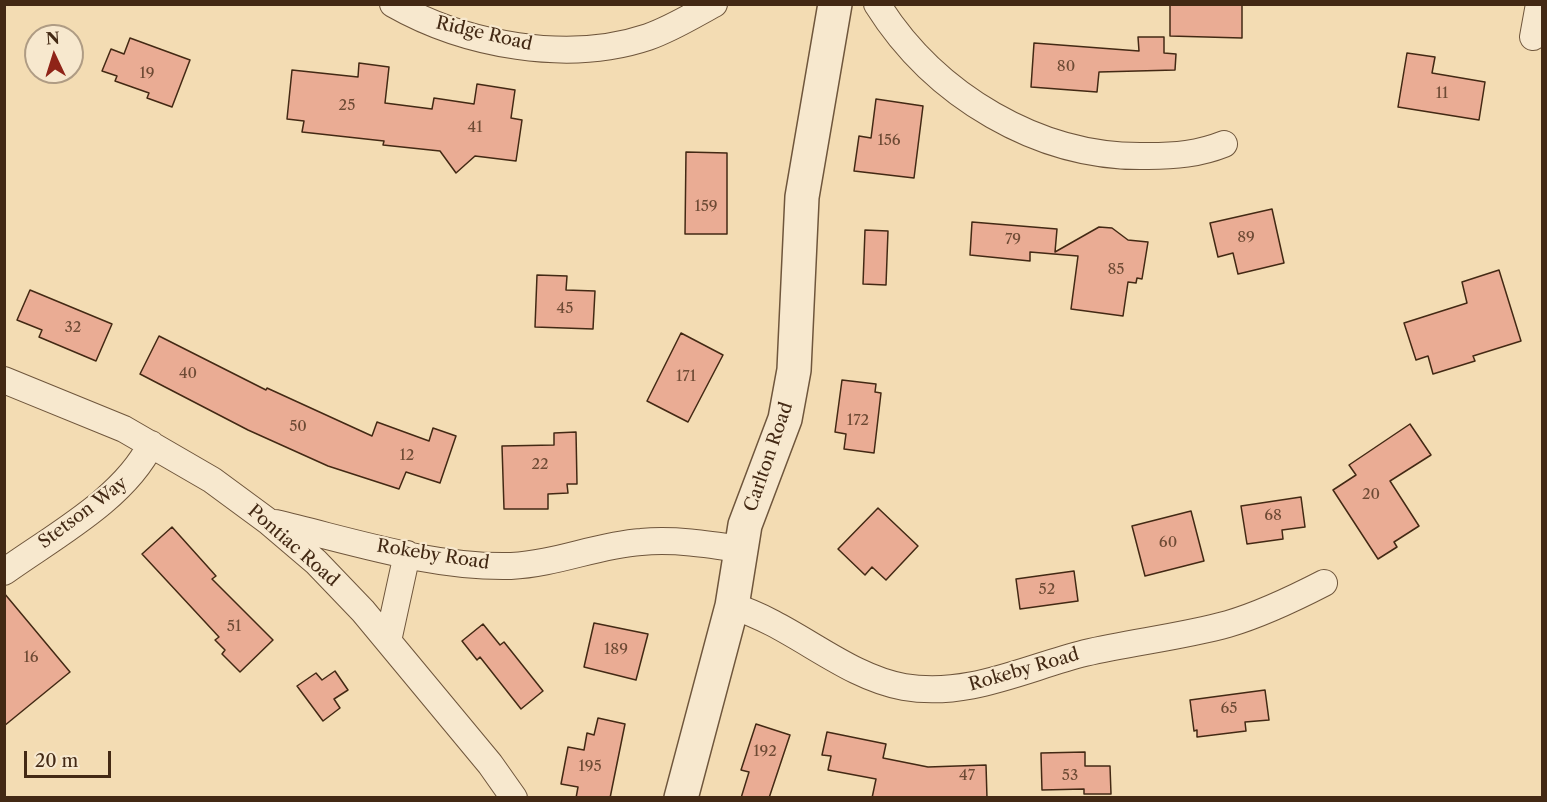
<!DOCTYPE html>
<html>
<head>
<meta charset="utf-8">
<style>
  body { margin:0 }
  #map { position:relative; width:1547px; height:802px; overflow:hidden; background:#f3dcb3; font-family:"Libre Caslon Text",serif }
  canvas { display:block }
  .frame { position:absolute; inset:0; border:6px solid #432914; pointer-events:none }
  .north { position:absolute; left:24px; top:24px; width:60px; height:60px; box-sizing:border-box; background:#f7e8ce; border:2px solid #af9c84; border-radius:50%; rotate:356deg; font-size:16px; font-weight:700; line-height:24px; text-align:center; color:#432914 }
  .north::after { content:''; display:block; margin:auto; width:21px; height:27px; background:#8f2418; clip-path:polygon(50% 0,100% 100%,50% 72%,0 100%) }
  .scale { position:absolute; left:24px; top:751px; width:87px; height:27px; box-sizing:border-box; border:3px solid #432914; border-top:0; padding-left:8px; font-size:18px; line-height:21px; white-space:nowrap; color:#432914; -webkit-text-stroke:4px #f7e8ce; paint-order:stroke }
</style>
</head>
<body>
<div id="map">
<canvas width="1547" height="802"></canvas>
<div class="frame"></div>
<div class="north">N</div>
<div class="scale">20 m</div>
</div>
<script>
const g = document.querySelector('canvas').getContext('2d');
g.lineJoin = 'round';
function fill(path, color) {
  g.fillStyle = color;
  g.fill(path, 'evenodd');
}
function stroke(path, color, width, dash) {
  g.strokeStyle = color;
  g.lineWidth = width;
  g.lineCap = dash ? 'butt' : 'round';
  g.setLineDash(dash || []);
  g.stroke(path);
}
function write(font, color, halo, rows, align = 'center') {
  g.font = font + ' "Libre Caslon Text",serif';
  g.lineWidth = 4.5;
  g.setLineDash([]);
  g.textBaseline = 'middle';
  g.strokeStyle = halo;
  g.fillStyle = color;
  for (const [text, x, y, turn = 0] of rows) {
    g.save();
    g.translate(x, y);
    g.rotate((+turn || 0) * Math.PI / 180);
    g.textAlign = isNaN(turn) ? turn : align;
    if (halo) g.strokeText(text, 0, 0);
    g.fillText(text, 0, 0);
    g.restore();
  }
}
const building = new Path2D(`
  M 1170,4 L 1242,4 L 1242,38 L 1170,36 Z
  M 1138,37 L 1164,37 L 1164,53 L 1176,54 L 1175,70 L 1099,72 L 1097,92 L 1031,87 L 1034,43 L 1139,51 Z
  M 130,38 L 190,60 L 172,107 L 147,98 L 149,93 L 115,81 L 117,76 L 102,71 L 111,49 L 124,54 Z
  M 1407,53 L 1435,57 L 1432,73 L 1485,82 L 1479,120 L 1398,107 Z
  M 359,63 L 389,67 L 385,103 L 432,109 L 434,98 L 474,104 L 477,84 L 515,90 L 511,118 L 522,120 L 516,161 L 475,156 L 456,173 L 440,151 L 383,145 L 384,141 L 302,132 L 304,121 L 287,119 L 292,70 L 358,77 Z
  M 876,99 L 923,106 L 914,178 L 854,171 L 859,136 L 871,138 Z
  M 686,152 L 727,153 L 727,234 L 685,234 Z
  M 1272,209 L 1284,263 L 1238,274 L 1233,253 L 1218,257 L 1210,223 Z
  M 972,222 L 1057,229 L 1055,252 L 1099,227 L 1112,228 L 1128,240 L 1148,242 L 1142,279 L 1137,278 L 1136,283 L 1128,282 L 1123,316 L 1071,309 L 1078,256 L 1030,252 L 1030,261 L 970,255 Z
  M 865,230 L 888,231 L 886,285 L 863,284 Z
  M 1499,270 L 1521,341 L 1473,356 L 1475,361 L 1433,374 L 1428,356 L 1416,360 L 1404,323 L 1467,303 L 1462,282 Z
  M 537,275 L 567,276 L 566,290 L 595,291 L 593,329 L 535,327 Z
  M 30,290 L 112,324 L 96,361 L 39,337 L 42,330 L 17,320 Z
  M 681,333 L 723,355 L 688,422 L 647,401 Z
  M 159,336 L 266,390 L 267,388 L 372,436 L 377,422 L 429,441 L 433,428 L 456,436 L 440,483 L 406,472 L 399,489 L 328,466 L 248,430 L 140,374 Z
  M 842,380 L 876,384 L 875,392 L 881,393 L 874,453 L 844,449 L 846,434 L 835,432 Z
  M 1410,424 L 1431,455 L 1390,481 L 1419,526 L 1394,542 L 1397,547 L 1378,559 L 1333,490 L 1356,475 L 1349,465 Z
  M 576,432 L 577,484 L 567,484 L 568,493 L 548,494 L 548,509 L 504,509 L 502,446 L 554,445 L 554,433 Z
  M 1301,497 L 1305,527 L 1282,530 L 1283,539 L 1247,544 L 1241,506 Z
  M 878,508 L 918,546 L 886,580 L 872,567 L 865,575 L 838,549 Z
  M 1191,511 L 1204,561 L 1145,576 L 1132,526 Z
  M 172,527 L 216,576 L 212,579 L 273,640 L 240,672 L 222,654 L 225,650 L 215,640 L 219,637 L 142,554 Z
  M 1074,571 L 1078,601 L 1020,609 L 1016,579 Z
  M 4,593 L 70,672 L 4,726 Z
  M 594,623 L 648,634 L 636,680 L 584,667 Z
  M 483,624 L 500,645 L 504,642 L 543,691 L 521,709 L 480,657 L 477,660 L 462,641 Z
  M 335,671 L 348,690 L 334,699 L 340,708 L 323,721 L 297,686 L 316,673 L 322,680 Z
  M 1265,690 L 1269,720 L 1245,722 L 1246,731 L 1197,737 L 1197,730 L 1194,731 L 1190,700 Z
  M 598,718 L 625,724 L 610,798 L 576,798 L 578,787 L 561,784 L 568,747 L 584,750 L 587,733 L 594,735 Z
  M 756,724 L 790,735 L 769,798 L 741,798 L 749,772 L 741,770 Z
  M 827,732 L 886,744 L 883,758 L 928,767 L 986,765 L 987,798 L 872,798 L 876,779 L 828,770 L 831,756 L 822,755 Z
  M 1085,752 L 1085,766 L 1110,766 L 1111,794 L 1084,794 L 1084,789 L 1042,790 L 1041,753 Z`);
const minor = new Path2D(`
  M 393,4 C 465,45 568,64 648,37 C 671,29 692,16 714,4
  M 877,4 C 934,95 1039,159 1148,156 C 1175,156 1199,154 1224,144
  M 1533,37 L 1539,4
  M 4,380 L 124,429 L 212,480 L 269,522 L 316,562 L 363,611 L 490,764 L 514,798
  M 275,523 C 352,541 432,568 511,566 C 556,564 597,545 641,542 C 674,539 707,544 740,549
  M 4,572 C 54,536 124,499 151,444
  M 732,606 C 794,625 843,676 904,687 C 968,698 1025,668 1085,653 C 1132,642 1181,637 1228,624 C 1262,614 1293,599 1324,583
  M 388,641 L 407,554`);
const tertiary = new Path2D(`
  M 681,798 L 732,606 L 745,525 L 785,419 L 794,370 L 802,197 L 835,4`);
const numberNames = [
  ["80",1066,67],
  ["19",147,74],
  ["11",1442,94],
  ["25",347,106],
  ["41",475,128],
  ["156",889,141],
  ["159",706,207],
  ["89",1246,238],
  ["79",1013,240],
  ["85",1116,270],
  ["45",565,309],
  ["32",73,328],
  ["40",188,374],
  ["171",686,377],
  ["172",858,421],
  ["50",298,427],
  ["12",407,456],
  ["22",540,465],
  ["20",1371,495],
  ["68",1273,516],
  ["60",1168,543],
  ["52",1047,590],
  ["51",234,627],
  ["189",616,650],
  ["16",31,658],
  ["65",1229,709],
  ["192",765,752],
  ["195",590,767],
  ["47",967,776],
  ["53",1070,776]
];
const streetNames = [
  ["Ridge Road",484,34,13],
  ["Carlton Road",769,457,-71],
  ["Stetson Way",83,513,-37],
  ["Pontiac Road",293,546,41],
  ["Rokeby Road",433,555,9],
  ["Rokeby Road",1024,670,-16]
];
fill(building, '#eaac94');
stroke(building, '#432914', 1.5);
stroke(minor, '#6f563c', 28);
stroke(tertiary, '#6f563c', 36);
stroke(minor, '#f7e8ce', 26);
stroke(tertiary, '#f7e8ce', 33);
write('15px', '#6d4a34', null, numberNames);
write('18px', '#432914', '#f7e8ce', streetNames);
</script>
</body>
</html>
